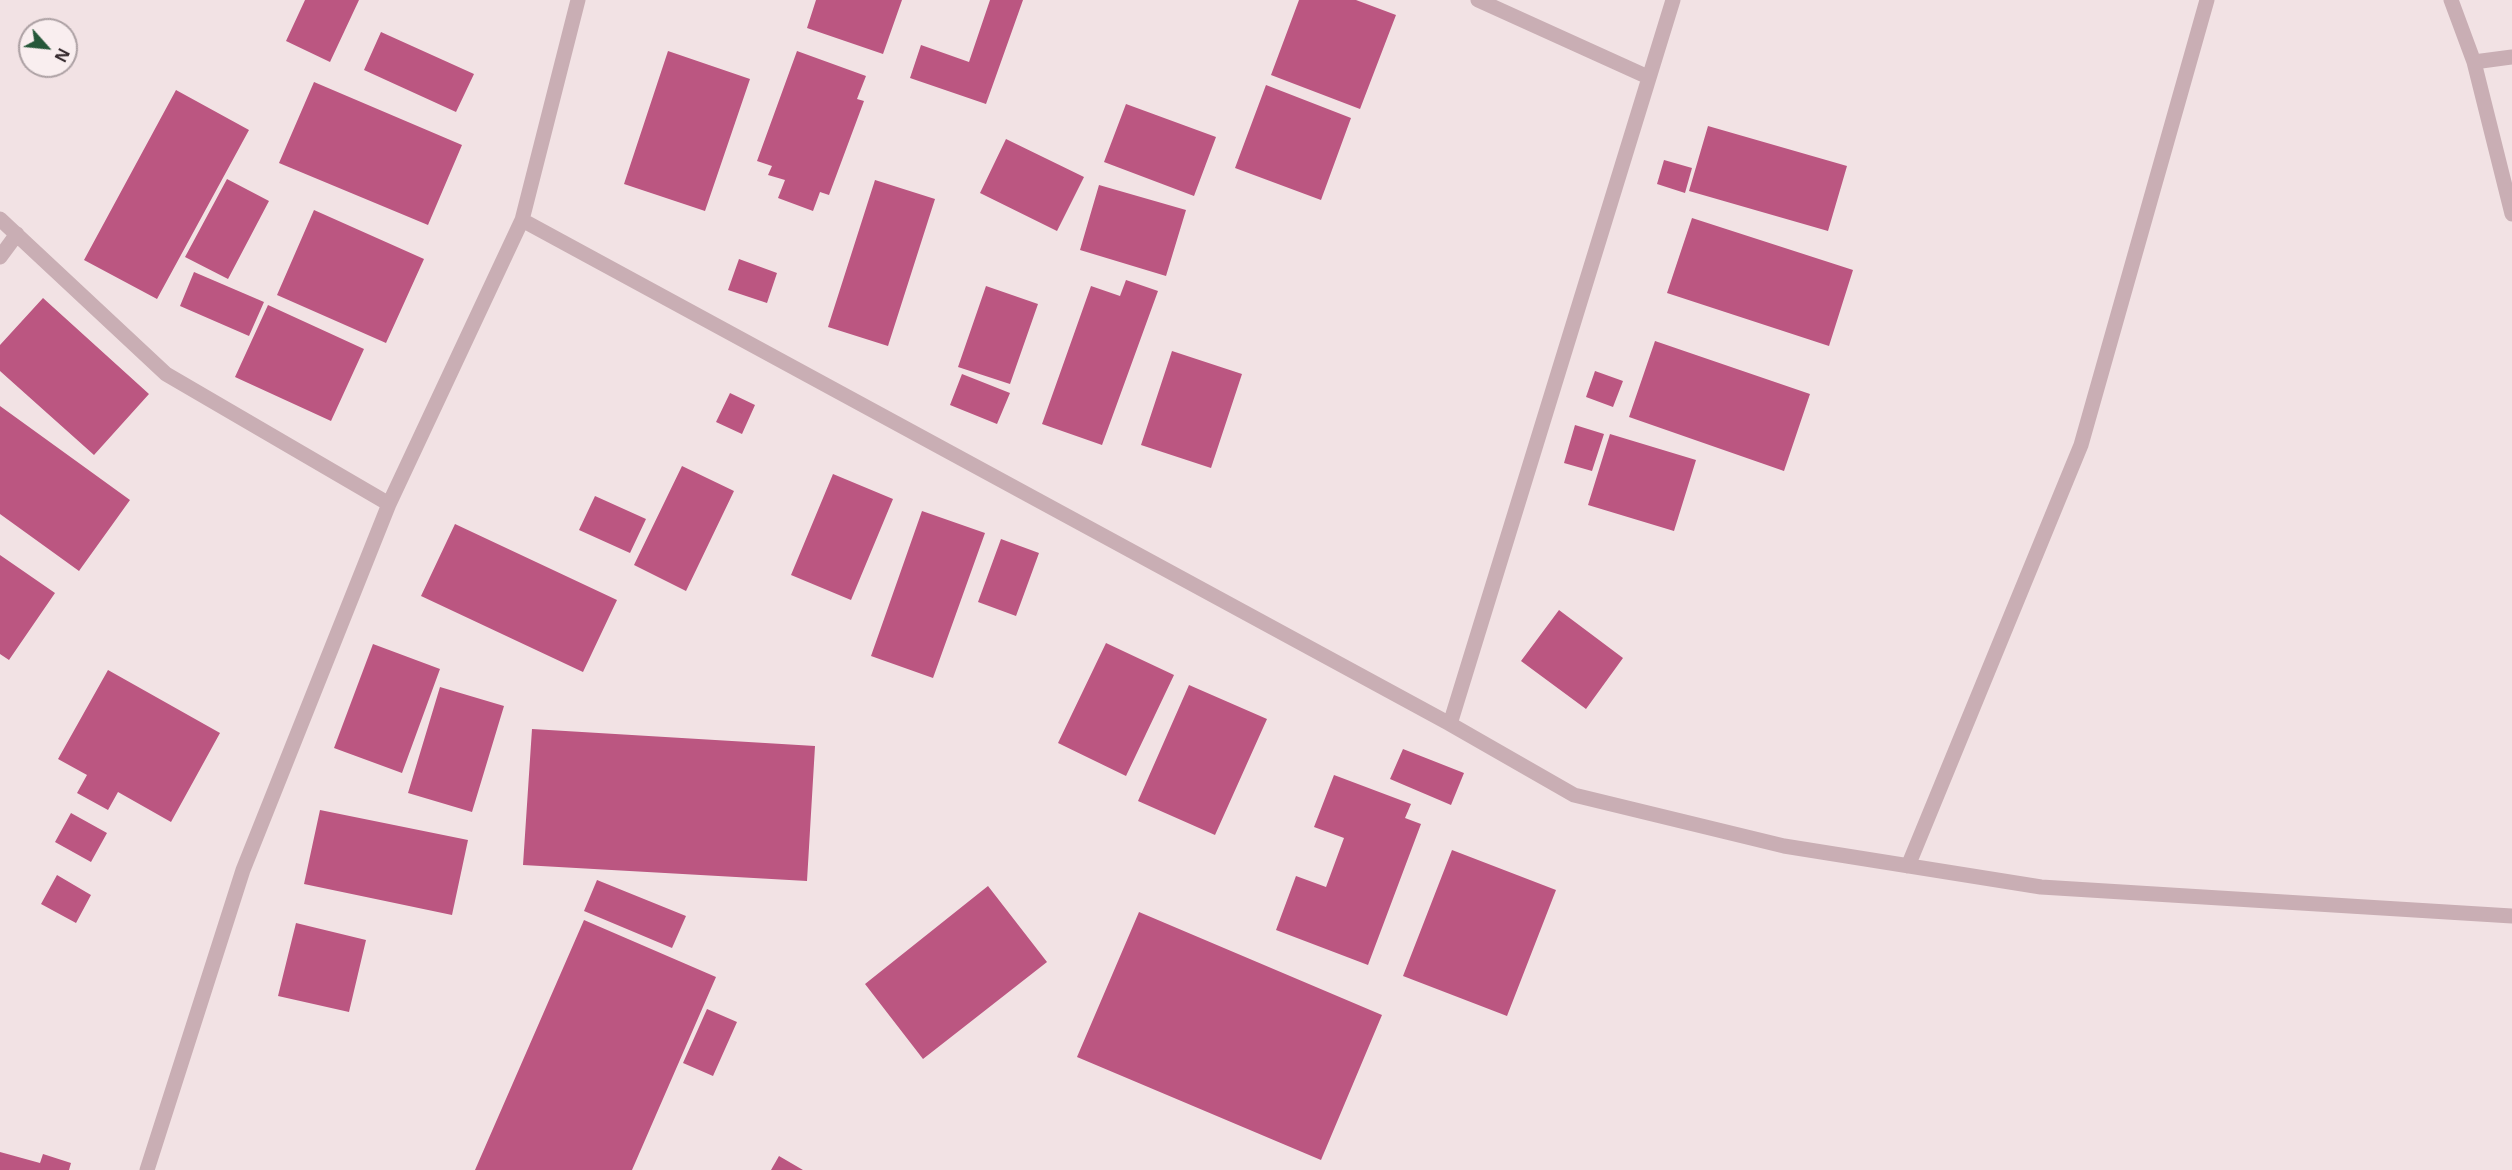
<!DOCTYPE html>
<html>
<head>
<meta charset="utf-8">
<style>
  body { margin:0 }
  #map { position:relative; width:2512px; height:1170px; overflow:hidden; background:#f2e2e4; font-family:"Noto Sans",sans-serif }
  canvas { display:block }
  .north { position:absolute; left:18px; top:18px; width:60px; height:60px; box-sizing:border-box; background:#f9eeef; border:2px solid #aca0a3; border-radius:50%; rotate:117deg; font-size:16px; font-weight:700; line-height:24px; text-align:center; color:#382c30 }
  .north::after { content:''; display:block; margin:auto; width:21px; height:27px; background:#255739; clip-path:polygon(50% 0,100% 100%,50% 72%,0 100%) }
</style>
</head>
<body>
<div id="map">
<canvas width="2512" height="1170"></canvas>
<div class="north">N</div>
</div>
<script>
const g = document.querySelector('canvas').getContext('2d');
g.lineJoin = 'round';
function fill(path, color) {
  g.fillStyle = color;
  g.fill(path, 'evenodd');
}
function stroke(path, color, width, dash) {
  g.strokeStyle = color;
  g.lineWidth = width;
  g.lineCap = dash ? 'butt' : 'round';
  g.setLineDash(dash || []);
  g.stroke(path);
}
const building = new Path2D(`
  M 305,0 L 359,0 L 330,62 L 286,41 Z
  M 816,0 L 902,0 L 883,54 L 807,28 Z
  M 990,0 L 1023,0 L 986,104 L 910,78 L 921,45 L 969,62 Z
  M 1299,0 L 1356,0 L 1396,15 L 1360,109 L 1271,75 Z
  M 381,32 L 474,74 L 456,112 L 364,70 Z
  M 668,51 L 750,79 L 705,211 L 624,184 Z
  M 797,51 L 866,76 L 857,99 L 864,101 L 829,195 L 820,192 L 813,211 L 778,198 L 785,180 L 768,175 L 772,166 L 757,161 Z
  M 314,82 L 462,145 L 428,225 L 279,163 Z
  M 1266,85 L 1351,118 L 1321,200 L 1235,168 Z
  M 176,90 L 249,130 L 157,299 L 84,260 Z
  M 1126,104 L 1216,137 L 1194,196 L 1104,162 Z
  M 1708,126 L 1847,166 L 1828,231 L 1689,191 Z
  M 1006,139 L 1084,177 L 1057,231 L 980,193 Z
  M 1664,160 L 1692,168 L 1685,193 L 1657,184 Z
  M 227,179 L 269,201 L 228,279 L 185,257 Z
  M 875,180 L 935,199 L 888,346 L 828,327 Z
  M 1099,185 L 1186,210 L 1166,276 L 1080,250 Z
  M 314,210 L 424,259 L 386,343 L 277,295 Z
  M 1692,218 L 1853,270 L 1829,346 L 1667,293 Z
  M 739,259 L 777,273 L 767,303 L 728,290 Z
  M 194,272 L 264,302 L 249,336 L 180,306 Z
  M 1126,280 L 1158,291 L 1102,445 L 1042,424 L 1091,286 L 1120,296 Z
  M 986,286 L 1038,304 L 1010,384 L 958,367 Z
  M 43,298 L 149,394 L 94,455 L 0,371 L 0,345 Z
  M 268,305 L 364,349 L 331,421 L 235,377 Z
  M 1655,341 L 1810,394 L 1784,471 L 1629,417 Z
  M 1172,351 L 1242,374 L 1211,468 L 1141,445 Z
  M 1595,371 L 1623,381 L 1613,407 L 1586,397 Z
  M 962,374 L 1010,393 L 997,424 L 950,405 Z
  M 730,393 L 755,405 L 742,434 L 716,422 Z
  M 0,406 L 130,500 L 79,571 L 0,514 Z
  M 1575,425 L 1604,434 L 1592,471 L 1564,463 Z
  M 1610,434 L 1696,460 L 1674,531 L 1588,505 Z
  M 682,466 L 734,491 L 686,591 L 634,565 Z
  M 833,474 L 893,499 L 851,600 L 791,575 Z
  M 595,496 L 646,519 L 630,553 L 579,530 Z
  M 922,511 L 985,533 L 933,678 L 871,656 Z
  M 455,524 L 617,600 L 583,672 L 421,596 Z
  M 1001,539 L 1039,553 L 1016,616 L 978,602 Z
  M 0,555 L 55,593 L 9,660 L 0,654 Z
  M 1559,610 L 1623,658 L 1586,709 L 1521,661 Z
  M 1106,643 L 1174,675 L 1126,776 L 1058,743 Z
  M 373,644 L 440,669 L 402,773 L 334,748 Z
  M 108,670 L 220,733 L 171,822 L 118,792 L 108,810 L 77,793 L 87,775 L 58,759 Z
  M 1189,685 L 1267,719 L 1215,835 L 1138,801 Z
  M 440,687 L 504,706 L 472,812 L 408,793 Z
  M 532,729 L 815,746 L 807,881 L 523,865 Z
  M 1403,749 L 1464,773 L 1451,805 L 1390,779 Z
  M 1334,775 L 1411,804 L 1405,818 L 1421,824 L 1368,965 L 1276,930 L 1296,876 L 1326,887 L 1344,838 L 1314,827 Z
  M 320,810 L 468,840 L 452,915 L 304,884 Z
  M 71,813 L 107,833 L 91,862 L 55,842 Z
  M 1452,850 L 1556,890 L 1507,1016 L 1403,976 Z
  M 57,875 L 91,895 L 76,923 L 41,904 Z
  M 597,880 L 686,916 L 672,948 L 584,911 Z
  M 988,886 L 1047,962 L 923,1059 L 865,984 Z
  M 1139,912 L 1382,1015 L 1321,1160 L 1077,1057 Z
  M 584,920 L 716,977 L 632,1170 L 475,1170 Z
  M 296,923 L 366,940 L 349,1012 L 278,996 Z
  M 707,1009 L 737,1022 L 713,1076 L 683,1063 Z
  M 0,1152 L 40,1163 L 43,1154 L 71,1163 L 69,1170 L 0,1170 Z
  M 779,1156 L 803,1170 L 771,1170 Z`);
const street = new Path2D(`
  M 1478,0 L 1648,77
  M 2451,0 L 2474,62 L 2512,214
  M 2474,62 L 2512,57
  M 0,219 L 166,374 L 389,504
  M 522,220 L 1450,724 L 1574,795 L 1784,846 L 2041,887 L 2512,916
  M 0,257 L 17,234
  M 1450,724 L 1673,0
  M 1908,866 L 2081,445 L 2207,0
  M 147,1170 L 243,870 L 389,504 L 522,220 L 578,0`);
fill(building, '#bb5681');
stroke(street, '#c9aeb4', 15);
</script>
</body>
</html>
